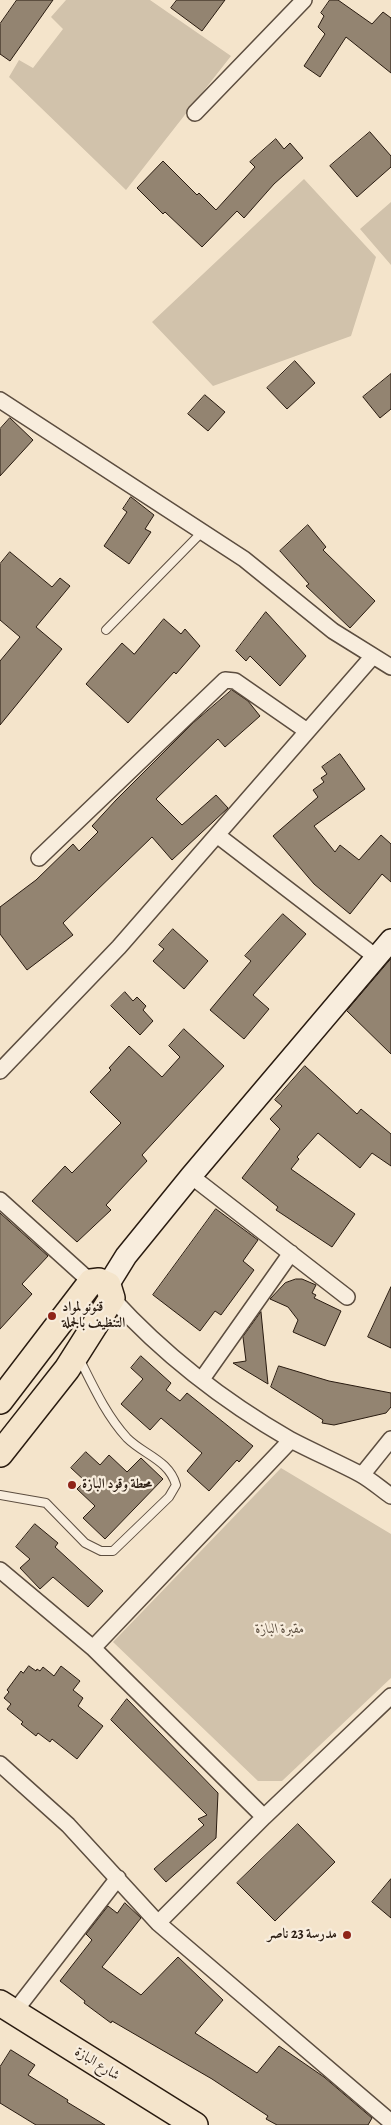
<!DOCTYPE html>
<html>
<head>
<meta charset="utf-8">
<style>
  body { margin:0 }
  canvas { display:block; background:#f4e4cb }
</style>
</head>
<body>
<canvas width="391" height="2125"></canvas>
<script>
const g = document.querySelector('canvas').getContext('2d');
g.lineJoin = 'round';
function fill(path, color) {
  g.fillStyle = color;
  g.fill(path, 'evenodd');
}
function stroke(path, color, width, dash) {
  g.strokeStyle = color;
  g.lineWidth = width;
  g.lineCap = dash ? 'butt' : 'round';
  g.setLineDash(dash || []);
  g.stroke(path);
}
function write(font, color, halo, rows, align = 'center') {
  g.font = font + ' Alegreya,Amiri,serif';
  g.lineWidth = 4.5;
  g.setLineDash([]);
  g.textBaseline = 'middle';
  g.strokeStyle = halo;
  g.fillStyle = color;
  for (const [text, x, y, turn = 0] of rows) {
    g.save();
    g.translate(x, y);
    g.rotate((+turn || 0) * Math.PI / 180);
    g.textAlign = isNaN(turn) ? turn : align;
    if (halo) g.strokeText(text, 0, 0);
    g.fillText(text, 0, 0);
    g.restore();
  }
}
const green = new Path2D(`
  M 66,0 L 150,0 L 231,56 L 126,190 L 9,77 L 19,60 L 33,68 L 63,29 L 51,17 Z
  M 304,179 L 376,257 L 351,336 L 213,386 L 152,322 Z
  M 391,202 L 391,265 L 360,229 Z
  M 281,1468 L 391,1534 L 391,1678 L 282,1781 L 258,1781 L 113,1642 Z`);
const building = new Path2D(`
  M 17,0 L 53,0 L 10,61 L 0,54 L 0,24 Z
  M 177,0 L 225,0 L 202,31 L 171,8 Z
  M 330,0 L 338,0 L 372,24 L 383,12 L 391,18 L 391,73 L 346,37 L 320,77 L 304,66 L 325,34 L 318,27 L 324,16 L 321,13 Z
  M 370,132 L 391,156 L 391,167 L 357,197 L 330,166 Z
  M 276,139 L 284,149 L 290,143 L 303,158 L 274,184 L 244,218 L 237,211 L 202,247 L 165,212 L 163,214 L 137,188 L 163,161 L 197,195 L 199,193 L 216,210 L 255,167 L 250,162 Z
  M 295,361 L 315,383 L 287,409 L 267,388 Z
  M 391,374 L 391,409 L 380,418 L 363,397 Z
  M 205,395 L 225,412 L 208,431 L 188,414 Z
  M 10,418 L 33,440 L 0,476 L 0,429 Z
  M 131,497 L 154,515 L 145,529 L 151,532 L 129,564 L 104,546 L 127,512 L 123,509 Z
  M 308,525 L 326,547 L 323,550 L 375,601 L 350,628 L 306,586 L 309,584 L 280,551 Z
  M 10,552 L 52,587 L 60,578 L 70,586 L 36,627 L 62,649 L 0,725 L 0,661 L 20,637 L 0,620 L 0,564 Z
  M 266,612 L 306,656 L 280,686 L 250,656 L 246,661 L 236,651 Z
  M 164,619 L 181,634 L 185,629 L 200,646 L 176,674 L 174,672 L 128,723 L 86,684 L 122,643 L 134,654 Z
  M 232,690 L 248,701 L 260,716 L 225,747 L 218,739 L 156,799 L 182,825 L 216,795 L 228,808 L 172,860 L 152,837 L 63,923 L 73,935 L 27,970 L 0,934 L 0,907 L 36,880 L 73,844 L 79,851 L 98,832 L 92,826 L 116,800 L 193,723 Z
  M 340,754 L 365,789 L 314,826 L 335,852 L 340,845 L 359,860 L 381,835 L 391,844 L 391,882 L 382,874 L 350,914 L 314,884 L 273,836 L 318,797 L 313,790 L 324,782 L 321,778 L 327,774 L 322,767 Z
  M 283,914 L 306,934 L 253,995 L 269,1009 L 244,1039 L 210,1010 L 251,961 L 245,956 Z
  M 173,929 L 208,961 L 184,989 L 153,961 L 164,949 L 159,945 Z
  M 391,959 L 391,1054 L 347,1011 Z
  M 125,992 L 133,1001 L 137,997 L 146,1006 L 143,1010 L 153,1021 L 140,1035 L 111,1006 Z
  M 184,1029 L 224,1066 L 142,1155 L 147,1161 L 106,1205 L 111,1210 L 77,1242 L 32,1201 L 65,1166 L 72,1173 L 121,1123 L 90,1092 L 111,1070 L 109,1068 L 129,1046 L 162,1077 L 180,1057 L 169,1046 Z
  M 305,1066 L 357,1114 L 361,1109 L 391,1134 L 391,1166 L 372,1153 L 360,1168 L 318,1133 L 297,1157 L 299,1159 L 291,1169 L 355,1214 L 332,1247 L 276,1210 L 278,1207 L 242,1178 L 280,1129 L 270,1119 L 282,1106 L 275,1100 Z
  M 216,1209 L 258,1240 L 243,1261 L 254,1270 L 221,1315 L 215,1311 L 200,1331 L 153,1295 Z
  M 0,1213 L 48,1256 L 22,1284 L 32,1294 L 0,1329 Z
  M 296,1279 L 302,1279 L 316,1285 L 312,1293 L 316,1295 L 314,1298 L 341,1311 L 325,1346 L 293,1332 L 298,1320 L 288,1307 L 270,1299 L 285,1283 Z
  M 391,1287 L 391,1348 L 368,1337 Z
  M 261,1312 L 268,1384 L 233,1363 L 246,1361 L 243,1337 Z
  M 141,1356 L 171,1383 L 166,1390 L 180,1401 L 187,1393 L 253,1446 L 239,1462 L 237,1460 L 209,1491 L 187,1471 L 202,1453 L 161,1418 L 150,1430 L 121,1404 L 143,1379 L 131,1368 Z
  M 279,1366 L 329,1381 L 391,1393 L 391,1407 L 386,1413 L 334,1425 L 322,1423 L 323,1420 L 271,1387 Z
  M 86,1452 L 100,1465 L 109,1455 L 127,1472 L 141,1458 L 163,1479 L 105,1539 L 83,1518 L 95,1506 L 77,1489 L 85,1481 L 71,1468 Z
  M 35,1524 L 58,1543 L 55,1547 L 103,1591 L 88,1607 L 53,1577 L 40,1589 L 20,1568 L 30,1559 L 16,1547 Z
  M 29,1666 L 36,1671 L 37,1669 L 40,1671 L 43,1667 L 54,1676 L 61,1666 L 80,1681 L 73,1690 L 83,1698 L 78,1706 L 103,1726 L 77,1759 L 52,1739 L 50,1742 L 38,1733 L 36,1736 L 21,1724 L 23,1722 L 7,1709 L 11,1704 L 4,1698 L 9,1692 L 7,1690 L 21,1671 L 23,1673 Z
  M 127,1699 L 218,1793 L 216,1838 L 166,1882 L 154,1869 L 204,1825 L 198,1819 L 207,1815 L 111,1720 Z
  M 298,1824 L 335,1862 L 275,1921 L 237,1883 Z
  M 391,1879 L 391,1918 L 372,1902 Z
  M 125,1903 L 141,1918 L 102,1967 L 141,1995 L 178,1957 L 223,2000 L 195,2033 L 257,2073 L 279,2046 L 324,2077 L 372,2118 L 368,2125 L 277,2125 L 266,2119 L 268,2116 L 212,2079 L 112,2021 L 111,2023 L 84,2003 L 85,2001 L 60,1981 L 92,1940 L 86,1934 L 108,1906 L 117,1913 Z
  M 11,2050 L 35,2065 L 28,2075 L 68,2100 L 67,2102 L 105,2125 L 36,2125 L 0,2103 L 0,2067 Z`);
const service = new Path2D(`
  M 106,630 L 203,531
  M 0,1495 L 46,1503 L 85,1543 L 101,1551 L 113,1551 L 169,1497 L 176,1485 C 169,1460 144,1455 127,1438 C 106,1415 93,1386 79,1358`);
const minor = new Path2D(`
  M 195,113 L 304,0
  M 0,400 L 244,559 L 333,631 L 391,667
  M 217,835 L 376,957
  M 39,858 L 225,680 L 235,681 L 307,731
  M 0,1071 L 119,947 L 373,656
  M 191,1176 L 347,1297
  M 0,1200 L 91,1282
  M 112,1298 C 163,1354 225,1402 291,1440 C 314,1452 337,1462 360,1474 C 371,1480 381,1489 391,1496
  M 202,1379 L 291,1253
  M 362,1475 L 391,1439
  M 0,1570 L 93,1648 L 264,1817 L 158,1923
  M 93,1648 L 291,1440
  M 0,1764 L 68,1825 L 158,1923 L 391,2122
  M 264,1817 L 391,1696
  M 15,2011 L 118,1878`);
const secondary = new Path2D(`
  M 108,1285 L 126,1256 L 191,1176 L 391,940`);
const primary = new Path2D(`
  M 0,1401 L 91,1282 L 99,1281 L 108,1285 L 112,1298 L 67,1369 L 0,1454
  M 0,2003 L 195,2125`);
const markers = [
  [52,1316,5,"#8f2418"],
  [72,1485,5,"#8f2418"],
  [347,1935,5,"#8f2418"]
];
const poiNames = [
  ["قنونو لمواد",62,1308],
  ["التنظيف بالجملة",62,1324],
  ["محطة وقود البازة",82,1485],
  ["مدرسة 23 ناصر",337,1935,"right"]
];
const parkNames = [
  ["مقبرة البازة",280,1630]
];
const streetNames = [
  ["شارع البازة",97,2064,32]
];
fill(green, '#d1c2ab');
fill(building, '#938471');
stroke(building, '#291b10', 1);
stroke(service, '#5c4d3f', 10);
stroke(minor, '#5c4d3f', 18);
stroke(secondary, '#291b10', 24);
stroke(primary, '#291b10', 28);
stroke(service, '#f8eddd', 8);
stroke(minor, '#f8eddd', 15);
stroke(secondary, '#f8eddd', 21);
stroke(primary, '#f4e4cb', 25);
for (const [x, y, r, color] of markers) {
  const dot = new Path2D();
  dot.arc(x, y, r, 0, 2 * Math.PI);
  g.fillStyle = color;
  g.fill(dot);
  stroke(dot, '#f8eddd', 2);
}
write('bold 14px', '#291b10', '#f8eddd', poiNames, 'left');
write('italic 14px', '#5b4d3e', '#f8eddd', parkNames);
write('14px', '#291b10', '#f8eddd', streetNames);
</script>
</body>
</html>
